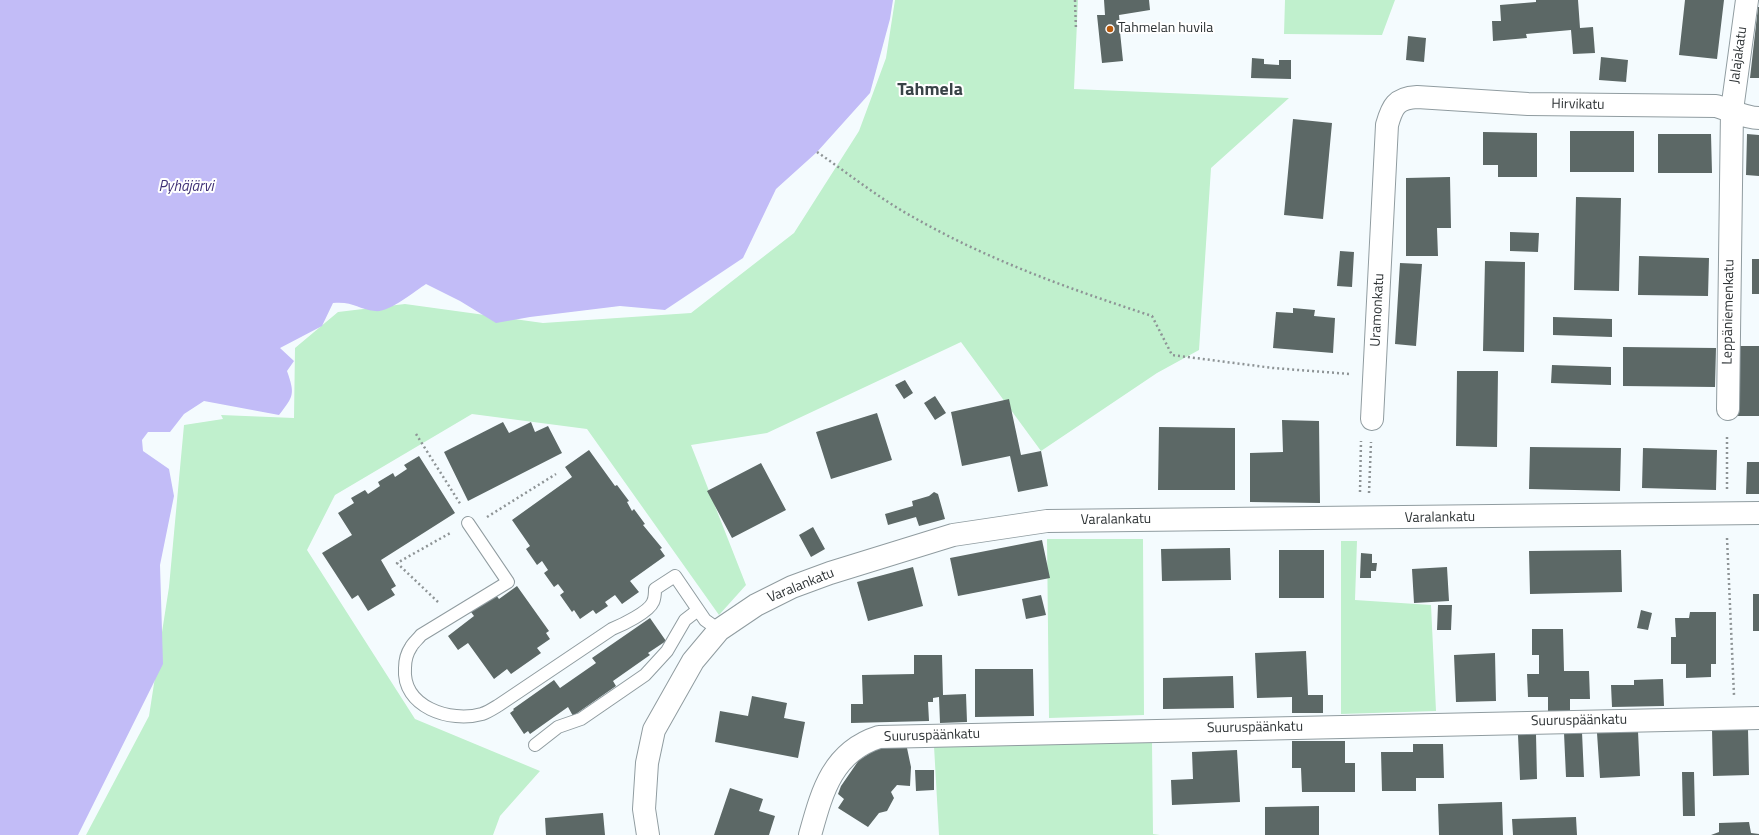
<!DOCTYPE html>
<html>
<head>
<meta charset="utf-8">
<style>
  body { margin:0 }
  canvas { display:block; background:#f4fbfe }
</style>
</head>
<body>
<canvas width="1759" height="835"></canvas>
<script>
const g = document.querySelector('canvas').getContext('2d');
g.lineJoin = 'round';
function fill(path, color) {
  g.fillStyle = color;
  g.fill(path, 'evenodd');
}
function stroke(path, color, width, dash) {
  g.strokeStyle = color;
  g.lineWidth = width;
  g.lineCap = dash ? 'butt' : 'round';
  g.setLineDash(dash || []);
  g.stroke(path);
}
function write(font, color, halo, rows, align = 'center') {
  g.font = font + ' "Titillium Web",sans-serif';
  g.lineWidth = 4;
  g.setLineDash([]);
  g.textBaseline = 'middle';
  g.strokeStyle = halo;
  g.fillStyle = color;
  for (const [text, x, y, turn = 0] of rows) {
    g.save();
    g.translate(x, y);
    g.rotate((+turn || 0) * Math.PI / 180);
    g.textAlign = isNaN(turn) ? turn : align;
    if (halo) g.strokeText(text, 0, 0);
    g.fillText(text, 0, 0);
    g.restore();
  }
}
const green = new Path2D(`
  M 895,0 L 1078,0 L 1074,89 L 1289,98 L 1211,168 L 1199,350 L 1157,373 L 1041,451 L 961,342 L 767,433 L 691,445 L 746,585 L 719,615 L 587,429 L 472,414 L 335,495 L 307,550 L 415,719 L 540,771 L 500,816 L 493,835 L 86,835 L 149,716 L 169,587 L 184,425 L 223,419 L 221,415 L 294,418 L 295,348 L 338,312 L 405,304 L 543,323 L 691,313 L 794,233 L 859,131 L 886,58 Z
  M 1285,0 L 1395,0 L 1382,35 L 1284,34 Z
  M 1047,539 L 1143,539 L 1144,715 L 1049,718 Z
  M 1341,541 L 1357,541 L 1355,600 L 1431,605 L 1436,711 L 1341,714 Z
  M 1152,742 L 1153,834 L 1160,835 L 939,835 L 934,746 Z`);
const water = new Path2D(`
  M 0,0 L 893,0 L 890,19 L 870,93 L 817,152 L 776,189 L 743,258 L 665,310 L 620,306 L 530,317 L 496,323 L 460,301 L 426,284 C 415,291 389,313 375,311 C 358,309 353,301 333,303 L 322,326 L 280,348 L 294,361 L 287,371 C 295,394 294,396 279,415 L 204,401 L 184,414 L 170,432 L 148,432 L 142,440 L 143,451 L 169,469 L 174,496 L 160,565 L 163,664 L 78,835 L 0,835 Z`);
const building = new Path2D(`
  M 1104,0 L 1149,0 L 1150,10 L 1119,15 L 1120,26 L 1122,25 L 1123,32 L 1120,32 L 1123,61 L 1102,63 L 1097,15 L 1105,15 Z
  M 1536,0 L 1578,0 L 1580,28 L 1593,27 L 1595,53 L 1573,54 L 1571,30 L 1526,34 L 1527,38 L 1493,41 L 1492,21 L 1501,21 L 1500,5 L 1536,2 Z
  M 1685,0 L 1724,0 L 1717,59 L 1679,55 Z
  M 1758,7 L 1759,7 L 1759,78 L 1750,78 Z
  M 1408,36 L 1426,38 L 1424,62 L 1406,60 Z
  M 1601,57 L 1628,60 L 1626,82 L 1599,80 Z
  M 1252,58 L 1264,59 L 1264,64 L 1279,65 L 1279,60 L 1291,60 L 1291,79 L 1251,78 Z
  M 1293,119 L 1332,123 L 1323,219 L 1284,215 Z
  M 1570,131 L 1634,131 L 1634,172 L 1570,172 Z
  M 1483,132 L 1537,133 L 1537,177 L 1498,177 L 1498,165 L 1483,165 Z
  M 1658,134 L 1711,134 L 1712,173 L 1658,173 Z
  M 1747,134 L 1759,135 L 1759,176 L 1746,175 Z
  M 1450,177 L 1451,228 L 1437,228 L 1438,256 L 1406,256 L 1406,178 Z
  M 1576,197 L 1621,198 L 1619,291 L 1574,290 Z
  M 1510,232 L 1539,233 L 1538,252 L 1510,251 Z
  M 1340,251 L 1354,252 L 1352,287 L 1337,286 Z
  M 1639,256 L 1709,258 L 1708,296 L 1638,295 Z
  M 1752,259 L 1759,259 L 1759,294 L 1752,294 Z
  M 1485,261 L 1525,262 L 1524,352 L 1483,351 Z
  M 1400,263 L 1422,264 L 1416,346 L 1395,344 Z
  M 1293,308 L 1315,310 L 1314,316 L 1335,318 L 1333,353 L 1273,348 L 1276,312 L 1293,313 Z
  M 1553,317 L 1612,319 L 1612,337 L 1553,335 Z
  M 1738,346 L 1759,346 L 1759,416 L 1737,416 Z
  M 1623,347 L 1716,348 L 1715,387 L 1623,386 Z
  M 1552,365 L 1611,367 L 1611,385 L 1551,383 Z
  M 1457,371 L 1498,371 L 1497,447 L 1456,446 Z
  M 905,380 L 913,393 L 904,399 L 895,385 Z
  M 935,396 L 946,413 L 935,420 L 924,403 Z
  M 1009,399 L 1021,455 L 1041,451 L 1048,486 L 1018,492 L 1010,456 L 962,466 L 951,412 Z
  M 877,413 L 892,460 L 831,479 L 816,432 Z
  M 1282,420 L 1319,421 L 1320,503 L 1250,502 L 1250,453 L 1283,452 Z
  M 503,422 L 509,433 L 531,422 L 535,432 L 548,426 L 562,453 L 468,501 L 444,452 Z
  M 1159,427 L 1235,428 L 1235,490 L 1158,490 Z
  M 1530,447 L 1621,448 L 1620,491 L 1529,489 Z
  M 1643,448 L 1717,450 L 1716,490 L 1642,488 Z
  M 589,450 L 615,486 L 617,485 L 629,501 L 627,502 L 632,511 L 634,509 L 645,524 L 643,525 L 662,548 L 660,549 L 665,556 L 630,581 L 639,592 L 622,604 L 615,595 L 605,602 L 608,606 L 596,614 L 593,610 L 580,619 L 574,610 L 572,612 L 560,595 L 564,592 L 558,584 L 554,587 L 544,573 L 548,570 L 542,561 L 537,565 L 526,549 L 530,546 L 512,520 L 572,477 L 565,467 Z
  M 419,456 L 455,513 L 381,560 L 396,586 L 391,589 L 395,595 L 368,611 L 358,595 L 352,599 L 322,553 L 352,535 L 338,513 L 354,503 L 351,498 L 365,490 L 368,494 L 380,486 L 378,482 L 393,473 L 395,477 L 407,469 L 404,465 Z
  M 1747,462 L 1759,462 L 1759,494 L 1746,494 Z
  M 761,463 L 786,510 L 732,538 L 707,491 Z
  M 934,492 L 938,494 L 945,519 L 919,526 L 916,517 L 888,525 L 885,514 L 913,506 L 912,501 L 929,496 Z
  M 813,527 L 825,549 L 811,557 L 799,535 Z
  M 1042,540 L 1050,578 L 958,596 L 950,558 Z
  M 1230,548 L 1231,580 L 1162,581 L 1161,549 Z
  M 1279,550 L 1324,550 L 1324,598 L 1279,598 Z
  M 1621,550 L 1622,592 L 1530,594 L 1529,551 Z
  M 1361,553 L 1372,554 L 1372,563 L 1377,563 L 1376,571 L 1371,571 L 1371,578 L 1360,578 Z
  M 913,567 L 923,606 L 868,621 L 857,582 Z
  M 1447,567 L 1449,601 L 1414,603 L 1412,569 Z
  M 517,586 L 549,631 L 546,633 L 550,639 L 537,648 L 541,653 L 511,674 L 507,669 L 494,679 L 468,643 L 458,650 L 448,636 L 474,616 L 471,612 L 496,595 L 499,599 Z
  M 1753,594 L 1759,594 L 1759,631 L 1753,631 Z
  M 1041,595 L 1046,615 L 1026,619 L 1022,599 Z
  M 1438,605 L 1452,605 L 1451,630 L 1437,630 Z
  M 1641,610 L 1652,613 L 1648,630 L 1637,628 Z
  M 1690,612 L 1716,612 L 1716,664 L 1711,664 L 1711,677 L 1686,678 L 1686,664 L 1671,664 L 1671,637 L 1676,637 L 1675,618 L 1689,618 Z
  M 650,618 L 666,641 L 648,653 L 650,655 L 613,681 L 616,686 L 573,716 L 568,707 L 530,734 L 528,731 L 524,734 L 510,713 L 514,710 L 513,709 L 554,680 L 560,688 L 596,663 L 592,658 Z
  M 1532,629 L 1563,629 L 1564,671 L 1589,671 L 1590,699 L 1570,699 L 1570,711 L 1548,711 L 1548,697 L 1528,697 L 1527,674 L 1539,674 L 1539,655 L 1532,655 Z
  M 1306,651 L 1308,695 L 1323,695 L 1323,713 L 1292,713 L 1292,697 L 1257,698 L 1255,653 Z
  M 1495,653 L 1496,701 L 1456,702 L 1454,655 Z
  M 914,655 L 942,655 L 943,695 L 966,694 L 967,722 L 940,723 L 939,697 L 933,698 L 933,702 L 928,702 L 929,721 L 851,723 L 851,704 L 863,704 L 862,675 L 914,674 Z
  M 975,669 L 1033,669 L 1034,716 L 975,717 Z
  M 1233,676 L 1234,708 L 1163,709 L 1163,678 Z
  M 1663,679 L 1664,706 L 1612,707 L 1611,685 L 1634,685 L 1634,680 Z
  M 752,696 L 787,703 L 784,718 L 805,722 L 798,758 L 715,742 L 720,711 L 748,716 Z
  M 1712,729 L 1748,729 L 1749,775 L 1713,776 Z
  M 1638,731 L 1640,776 L 1600,778 L 1597,733 Z
  M 1582,732 L 1584,777 L 1566,777 L 1564,733 Z
  M 1536,734 L 1537,779 L 1520,780 L 1518,735 Z
  M 1292,741 L 1345,741 L 1345,763 L 1355,763 L 1355,792 L 1302,792 L 1301,768 L 1292,768 Z
  M 1413,744 L 1443,744 L 1444,778 L 1416,778 L 1416,791 L 1382,791 L 1381,752 L 1413,752 Z
  M 880,747 L 907,748 L 911,767 L 910,786 L 897,785 L 891,792 L 894,798 L 887,811 L 879,813 L 868,827 L 838,808 L 844,799 L 838,794 L 841,786 L 859,760 Z
  M 1237,750 L 1240,802 L 1172,805 L 1171,780 L 1193,779 L 1192,752 Z
  M 915,770 L 934,770 L 934,790 L 916,791 Z
  M 1682,772 L 1694,772 L 1695,816 L 1683,816 Z
  M 730,788 L 763,799 L 759,811 L 775,816 L 769,835 L 714,835 Z
  M 1502,802 L 1503,835 L 1439,835 L 1438,804 Z
  M 1319,806 L 1319,835 L 1265,835 L 1265,807 Z
  M 603,813 L 605,835 L 546,835 L 545,818 Z
  M 1576,817 L 1577,835 L 1513,835 L 1512,819 Z
  M 1749,822 L 1751,833 L 1759,834 L 1759,835 L 1711,835 L 1719,832 L 1719,823 Z`);
const path = new Path2D(`
  M 1075,0 L 1076,30
  M 817,152 C 849,174 880,199 913,217 C 988,260 1070,289 1152,316 L 1172,355 L 1273,368 L 1350,374
  M 416,434 L 461,505
  M 1727,489 L 1727,434
  M 1360,492 L 1361,441
  M 1369,493 L 1371,442
  M 487,517 L 556,474
  M 1727,538 L 1734,695
  M 438,602 L 397,563 L 452,532`);
const service = new Path2D(`
  M 468,523 L 508,582 L 421,635 C 418,639 413,643 411,647 C 407,653 405,661 405,668 C 402,707 450,723 482,714 C 488,712 494,708 499,705 L 612,629 C 622,625 649,612 653,602 C 655,598 655,593 655,589 L 675,576 L 705,620 L 719,630
  M 535,745 L 558,727 L 581,719 L 645,675 L 667,651 L 685,620 L 698,610`);
const minor = new Path2D(`
  M 1728,409 L 1732,110 L 1747,0
  M 1372,419 L 1387,125 C 1392,107 1396,98 1417,97 L 1528,104 L 1716,106 C 1730,110 1745,118 1759,118
  M 648,835 L 644,809 L 647,763 L 654,730 L 693,661 L 719,630 L 756,605 L 792,587 L 830,573 L 953,535 L 1047,521 L 1759,513
  M 810,835 C 822,792 832,752 879,737 L 1759,718`);
const markers = [
  [1110,29,4,"#b7590c"]
];
const poiNames = [
  ["Tahmelan huvila",1118,29]
];
const streetNames = [
  ["Jalajakatu",1739,55,-82],
  ["Hirvikatu",1578,105,1],
  ["Uramonkatu",1378,310,-87],
  ["Leppäniemenkatu",1729,312,-89],
  ["Varalankatu",1440,518,-1],
  ["Varalankatu",1116,520,-1],
  ["Varalankatu",801,586,-22],
  ["Suuruspäänkatu",1579,721,-1],
  ["Suuruspäänkatu",1255,728,-1],
  ["Suuruspäänkatu",932,736,-2]
];
const waterNames = [
  ["Pyhäjärvi",186,187]
];
const districtNames = [
  ["Tahmela",930,91]
];
fill(green, '#c0f0cd');
fill(water, '#c2bcf7');
fill(building, '#5c6866');
stroke(service, '#909ca0', 14);
stroke(minor, '#909ca0', 24);
stroke(path, '#8e9496', 2.5, [2, 3]);
stroke(service, '#fff', 12);
stroke(minor, '#fff', 22);
for (const [x, y, r, color] of markers) {
  const dot = new Path2D();
  dot.arc(x, y, r, 0, 2 * Math.PI);
  g.fillStyle = color;
  g.fill(dot);
  stroke(dot, '#fff', 1.5);
}
write('14px', '#2d3234', '#fff', poiNames, 'left');
write('14px', '#2d3234', '#fff', streetNames);
write('italic 15px', '#403277', '#fff', waterNames);
write('bold 18px', '#394347', '#fff', districtNames);
</script>
</body>
</html>
